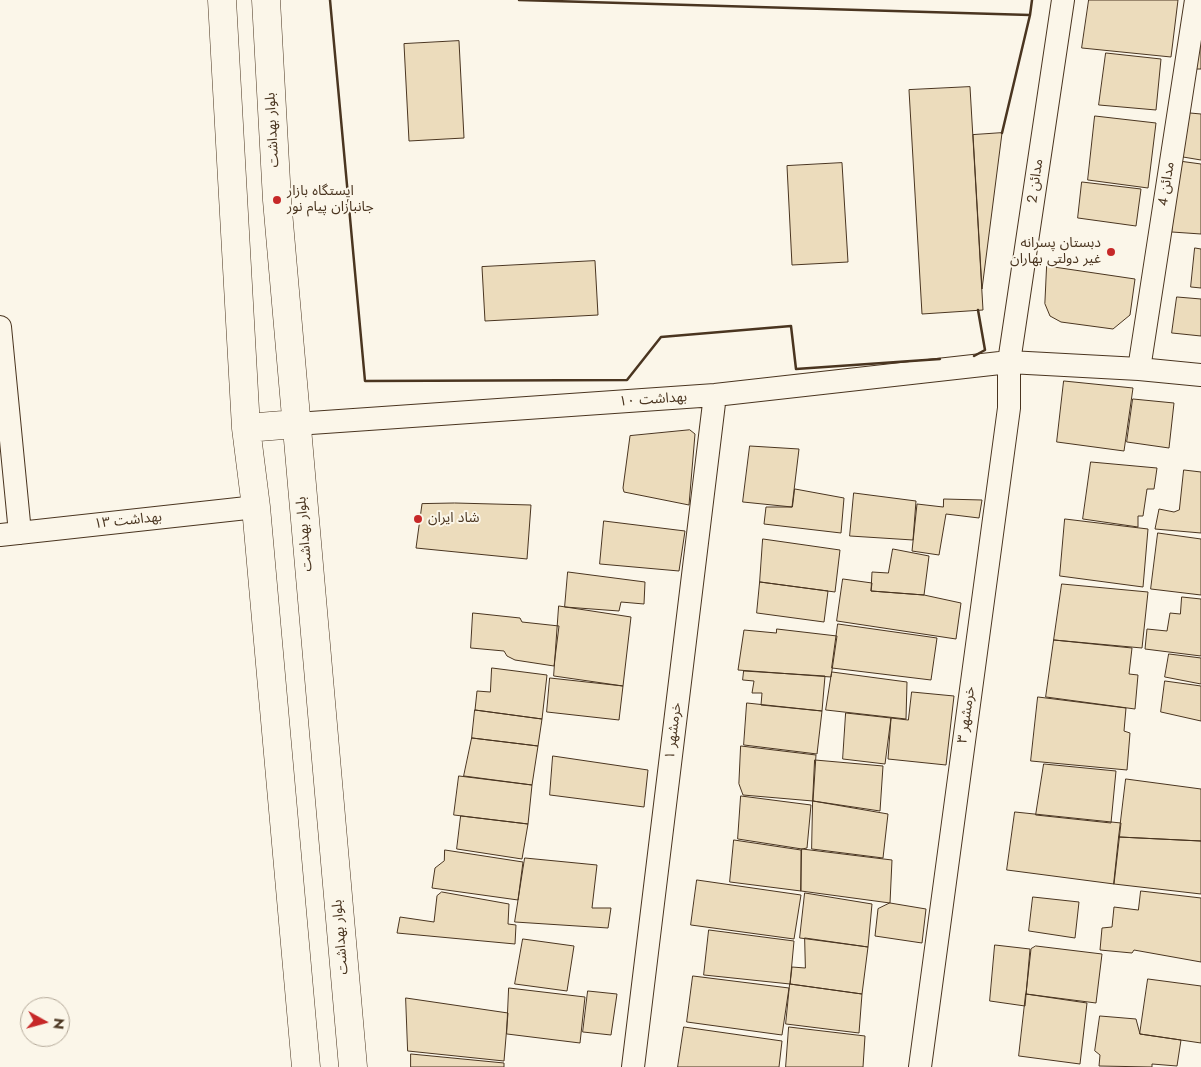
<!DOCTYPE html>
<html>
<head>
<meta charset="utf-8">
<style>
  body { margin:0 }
  #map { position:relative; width:1201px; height:1067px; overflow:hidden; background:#fbf6e9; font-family:Jost,sans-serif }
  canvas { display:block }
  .north { position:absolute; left:20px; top:997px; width:50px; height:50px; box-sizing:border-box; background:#fbf6e9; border:1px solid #b4a999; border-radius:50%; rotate:97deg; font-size:14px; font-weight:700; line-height:20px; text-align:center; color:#4a3520 }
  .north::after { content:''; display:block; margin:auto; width:18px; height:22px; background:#c62828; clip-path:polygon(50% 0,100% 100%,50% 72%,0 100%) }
</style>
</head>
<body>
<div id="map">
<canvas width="1201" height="1067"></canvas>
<div class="north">N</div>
</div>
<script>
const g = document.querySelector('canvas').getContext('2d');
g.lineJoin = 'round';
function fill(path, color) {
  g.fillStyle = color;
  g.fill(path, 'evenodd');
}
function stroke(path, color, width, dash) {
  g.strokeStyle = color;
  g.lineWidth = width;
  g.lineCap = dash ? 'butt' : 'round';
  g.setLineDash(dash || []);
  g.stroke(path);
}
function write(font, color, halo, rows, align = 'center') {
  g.font = font + ' Jost,"Noto Sans Arabic",sans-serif';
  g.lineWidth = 4;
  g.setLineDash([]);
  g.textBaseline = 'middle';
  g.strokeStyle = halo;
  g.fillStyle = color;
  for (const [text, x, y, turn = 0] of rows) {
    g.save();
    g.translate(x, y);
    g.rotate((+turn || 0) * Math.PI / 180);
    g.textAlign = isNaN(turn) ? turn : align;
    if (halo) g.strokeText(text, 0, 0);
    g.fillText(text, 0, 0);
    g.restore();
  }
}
const building = new Path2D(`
  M 1089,0 L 1178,0 L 1171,57 L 1082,48 Z
  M 1201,37 L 1201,69 L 1196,69 Z
  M 459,41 L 464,138 L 409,141 L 404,44 Z
  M 1106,53 L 1161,59 L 1156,110 L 1099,105 Z
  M 970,87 L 983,310 L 922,314 L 909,90 Z
  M 1190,113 L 1201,114 L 1201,160 L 1183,157 Z
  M 1095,116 L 1156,123 L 1148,188 L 1088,180 Z
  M 1002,133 L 982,289 L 973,135 Z
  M 1179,161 L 1201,164 L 1201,234 L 1172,232 Z
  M 842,163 L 848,262 L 792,265 L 787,166 Z
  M 1082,182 L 1141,189 L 1136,226 L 1078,218 Z
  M 1195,248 L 1201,249 L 1201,288 L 1191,287 Z
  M 595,261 L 598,315 L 485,321 L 482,267 Z
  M 1047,266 L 1135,279 L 1130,315 L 1113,329 L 1061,322 L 1050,316 L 1045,304 Z
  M 1177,297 L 1201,299 L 1201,336 L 1172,333 Z
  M 1064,381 L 1133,388 L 1124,451 L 1057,442 Z
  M 1133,399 L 1174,403 L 1169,448 L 1127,442 Z
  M 690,430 L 695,434 L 689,505 L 624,492 L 623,488 L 630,436 Z
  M 750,446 L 799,449 L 792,507 L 743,502 Z
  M 1091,462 L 1157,468 L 1154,489 L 1147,489 L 1143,516 L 1138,516 L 1138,527 L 1083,519 Z
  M 1184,470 L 1201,472 L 1201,533 L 1155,529 L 1159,509 L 1174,512 L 1179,510 Z
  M 795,489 L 844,498 L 841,533 L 764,524 L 766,507 L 792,507 Z
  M 854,493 L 916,501 L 913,540 L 850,536 Z
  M 944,499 L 982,500 L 979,518 L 946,514 L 939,555 L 912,551 L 917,504 L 943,507 Z
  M 455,503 L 531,505 L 527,559 L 416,548 L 422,504 Z
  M 1065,519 L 1148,529 L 1143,587 L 1060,576 Z
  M 604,521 L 685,531 L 679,571 L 600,564 Z
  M 1158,533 L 1201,539 L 1201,595 L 1151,589 Z
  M 763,539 L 840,550 L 835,592 L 760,582 Z
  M 893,549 L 929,556 L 924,595 L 871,591 L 872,572 L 888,573 Z
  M 568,572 L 645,582 L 644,604 L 621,602 L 619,611 L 565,607 Z
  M 843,579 L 872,583 L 871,591 L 924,595 L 961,603 L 956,639 L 837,621 Z
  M 760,582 L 828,591 L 824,622 L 757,613 Z
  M 1062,584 L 1148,592 L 1142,648 L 1054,640 Z
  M 1182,597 L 1201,599 L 1201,656 L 1145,649 L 1147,629 L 1167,631 L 1170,613 L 1180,614 Z
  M 559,606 L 631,617 L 623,686 L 554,676 Z
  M 473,613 L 520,618 L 522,622 L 559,626 L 554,666 L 515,660 L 507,656 L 504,651 L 471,648 Z
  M 838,624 L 937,638 L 931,680 L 832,668 Z
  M 777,629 L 837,636 L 831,677 L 738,670 L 744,630 L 776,633 Z
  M 1054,640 L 1132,648 L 1129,674 L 1138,675 L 1135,709 L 1046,697 Z
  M 1169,654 L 1201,658 L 1201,684 L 1165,677 Z
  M 492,668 L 547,675 L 542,719 L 475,710 L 477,691 L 490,692 Z
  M 744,671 L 825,676 L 822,711 L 761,705 L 762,693 L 752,693 L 754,681 L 743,680 Z
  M 832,672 L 907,682 L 906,719 L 826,710 Z
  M 550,678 L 623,686 L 619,720 L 547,712 Z
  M 1165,681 L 1201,686 L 1201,721 L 1161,712 Z
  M 912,692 L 954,696 L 946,765 L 888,759 L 891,718 L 908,720 Z
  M 1038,697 L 1126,708 L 1124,731 L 1130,733 L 1127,770 L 1031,761 Z
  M 747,703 L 822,711 L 817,754 L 744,745 Z
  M 475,710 L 542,719 L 538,746 L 472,738 Z
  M 846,713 L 891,718 L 885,764 L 843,759 Z
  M 472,738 L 538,746 L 532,785 L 464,776 Z
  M 741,746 L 816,755 L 813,801 L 743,795 L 739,784 Z
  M 553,756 L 648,770 L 644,807 L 550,795 Z
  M 815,760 L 883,766 L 880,811 L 813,801 Z
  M 1044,764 L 1116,771 L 1111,823 L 1036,815 Z
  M 459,776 L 532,785 L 528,824 L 454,815 Z
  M 1126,779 L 1201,789 L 1201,841 L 1119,837 Z
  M 741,796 L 811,805 L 807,848 L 802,849 L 738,839 Z
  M 813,801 L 888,814 L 883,858 L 812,849 Z
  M 1015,812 L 1121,823 L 1114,884 L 1007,870 Z
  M 461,816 L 528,824 L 522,859 L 457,849 Z
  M 1119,837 L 1201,841 L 1201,894 L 1114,884 Z
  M 734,840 L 801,850 L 801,891 L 730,882 Z
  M 802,849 L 892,860 L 890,903 L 801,891 Z
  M 445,850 L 523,862 L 518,900 L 432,888 L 435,868 L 444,861 Z
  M 525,858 L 597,865 L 592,908 L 611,908 L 608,928 L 515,922 Z
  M 697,880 L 801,895 L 794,939 L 691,925 Z
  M 1141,891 L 1201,898 L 1201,962 L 1134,950 L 1132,953 L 1100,950 L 1102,928 L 1112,927 L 1114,907 L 1138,910 Z
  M 442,892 L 509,904 L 508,924 L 516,925 L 515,944 L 397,933 L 400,917 L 434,922 L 437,896 Z
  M 805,893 L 872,904 L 868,947 L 800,938 Z
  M 1033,897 L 1079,902 L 1075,938 L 1029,931 Z
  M 890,903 L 926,909 L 922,943 L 875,936 L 878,909 Z
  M 709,930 L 794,941 L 790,984 L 704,975 Z
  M 805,938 L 868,947 L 862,994 L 790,984 L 792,967 L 805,968 Z
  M 523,939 L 574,946 L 567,991 L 515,984 Z
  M 995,945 L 1030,949 L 1025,1006 L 990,1001 Z
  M 1036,946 L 1102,954 L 1096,1003 L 1026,994 L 1031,949 Z
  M 693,976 L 789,988 L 782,1035 L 687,1022 Z
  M 1148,979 L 1201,986 L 1201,1043 L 1140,1034 Z
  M 790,984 L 862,994 L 859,1033 L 786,1024 Z
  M 509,988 L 585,997 L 580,1043 L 507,1034 Z
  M 588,991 L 617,994 L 611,1035 L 583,1032 Z
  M 1026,994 L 1087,1003 L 1080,1064 L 1019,1056 Z
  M 406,998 L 508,1013 L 504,1061 L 408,1051 Z
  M 1100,1016 L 1136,1019 L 1140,1034 L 1181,1040 L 1177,1066 L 1152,1064 L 1152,1067 L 1099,1066 L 1100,1055 L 1095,1051 Z
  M 684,1027 L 782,1041 L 779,1067 L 678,1067 Z
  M 789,1027 L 865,1036 L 863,1067 L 786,1067 Z
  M 411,1054 L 504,1063 L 504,1067 L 411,1067 Z`);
const minor = new Path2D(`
  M 0,327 L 20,533
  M 1139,369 L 1196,0
  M 296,424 L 715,395 L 1009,362 L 1139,369 L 1201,375
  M 0,535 L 256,507
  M 633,1067 L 715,395
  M 920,1067 L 1009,408 L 1009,362 L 1063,0`);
const secondary = new Path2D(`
  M 222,0 L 246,428 L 256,507 L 306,1067
  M 266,0 L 277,200 L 353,1067
  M 246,428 L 296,424`);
const wall = new Path2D(`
  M 330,0 L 365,381 L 627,380 L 661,337 L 791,326 L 796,369 L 940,359
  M 519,0 L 1030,15 L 1002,133
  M 1030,15 L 1032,0
  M 974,356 L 985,350 L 978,310`);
const markers = [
  [277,200,5,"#c62828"],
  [1111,252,5,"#c62828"],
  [418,519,5,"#c62828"]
];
const streetNames = [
  ["بلوار بهداشت",273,130,-93],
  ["مدائن 2",1036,181,-82],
  ["مدائن 4",1167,184,-81],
  ["بهداشت ۱۰",653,400,-4],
  ["بهداشت ۱۳",128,521,-6],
  ["بلوار بهداشت",305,534,-95],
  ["خرمشهر ۳",967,715,-82],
  ["خرمشهر ۱",674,731,-83],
  ["بلوار بهداشت",341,937,-95]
];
const poiNames = [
  ["ایستگاه بازار",287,192],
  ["جانبازان پیام نور",287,208],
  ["دبستان پسرانه",1101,244,"right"],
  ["غیر دولتی بهاران",1101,260,"right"],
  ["شاد ایران",428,519]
];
fill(building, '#ecdcbc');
stroke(building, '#4a3520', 1);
stroke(minor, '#4a3520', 24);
stroke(secondary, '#4a3520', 29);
stroke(minor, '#fbf6e9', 22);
stroke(secondary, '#fbf6e9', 28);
stroke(wall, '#4a3520', 2.5);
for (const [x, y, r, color] of markers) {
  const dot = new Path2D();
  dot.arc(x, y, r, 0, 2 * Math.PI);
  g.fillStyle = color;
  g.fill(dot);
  stroke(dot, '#fbf6e9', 2);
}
write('14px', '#4a3520', '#fbf6e9', streetNames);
write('14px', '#4a3520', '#fbf6e9', poiNames, 'left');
</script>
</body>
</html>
